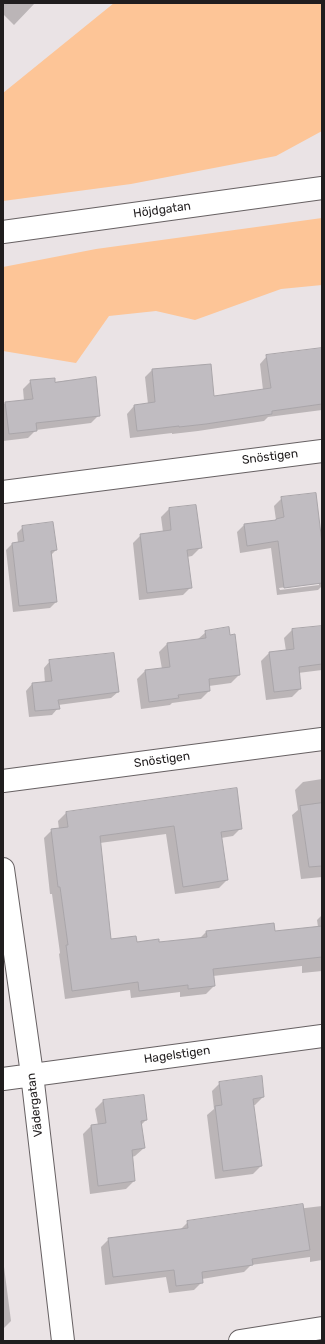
<!DOCTYPE html>
<html>
<head>
<meta charset="utf-8">
<style>
  body { margin:0 }
  #map { position:relative; width:325px; height:1344px; overflow:hidden; background:#eae3e5; font-family:Rubik,sans-serif }
  canvas { display:block }
  .frame { position:absolute; inset:0; border:4px solid #201d1e; pointer-events:none }
</style>
</head>
<body>
<div id="map">
<canvas width="325" height="1344"></canvas>
<div class="frame"></div>
</div>
<script>
const g = document.querySelector('canvas').getContext('2d');
g.lineJoin = 'round';
function fill(path, color) {
  g.fillStyle = color;
  g.fill(path, 'evenodd');
}
function stroke(path, color, width, dash) {
  g.strokeStyle = color;
  g.lineWidth = width;
  g.lineCap = dash ? 'butt' : 'round';
  g.setLineDash(dash || []);
  g.stroke(path);
}
function write(font, color, halo, rows, align = 'center') {
  g.font = font + ' Rubik,sans-serif';
  g.lineWidth = 3;
  g.setLineDash([]);
  g.textBaseline = 'middle';
  g.strokeStyle = halo;
  g.fillStyle = color;
  for (const [text, x, y, turn = 0] of rows) {
    g.save();
    g.translate(x, y);
    g.rotate((+turn || 0) * Math.PI / 180);
    g.textAlign = isNaN(turn) ? turn : align;
    if (halo) g.strokeText(text, 0, 0);
    g.fillText(text, 0, 0);
    g.restore();
  }
}
const green = new Path2D(`
  M 114,3 L 322,3 L 322,131 L 276,156 L 131,184 L 3,201 L 3,93 Z
  M 322,218 L 322,285 L 281,289 L 195,320 L 156,311 L 109,316 L 76,363 L 3,351 L 3,267 L 96,249 Z`);
const shadow = new Path2D(`
  M 3,3 L 35,3 L 14,25 L 3,14 Z
  M 322,349 L 322,410 L 268,417 L 264,421 L 198,431 L 172,434 L 172,433 L 130,438 L 127,414 L 134,406 L 148,404 L 145,377 L 152,370 L 213,397 L 263,390 L 260,364 L 267,356 Z
  M 31,381 L 99,415 L 91,423 L 36,430 L 28,438 L 3,441 L 3,405 L 5,403 L 24,401 L 23,389 Z
  M 282,498 L 322,551 L 322,586 L 318,590 L 277,595 L 271,548 L 240,553 L 237,532 L 244,525 L 274,521 L 276,520 L 274,506 ZM 319,583 L 319,585 L 280,590 L 279,588 Z
  M 169,509 L 200,548 L 192,556 L 187,557 L 191,587 L 183,595 L 139,600 L 133,543 L 141,535 L 163,532 L 161,517 Z
  M 23,527 L 56,550 L 51,555 L 56,602 L 50,608 L 13,612 L 6,550 L 12,544 L 18,543 L 17,533 Z
  M 322,627 L 322,670 L 298,673 L 300,689 L 292,697 L 266,700 L 261,661 L 269,653 L 286,651 L 284,638 L 292,630 Z
  M 206,632 L 239,675 L 231,683 L 209,686 L 209,691 L 201,699 L 172,703 L 170,705 L 141,709 L 137,679 L 145,671 L 162,669 L 159,652 L 167,644 L 197,640 Z
  M 50,661 L 118,692 L 111,698 L 58,705 L 58,708 L 52,715 L 29,717 L 26,691 L 32,684 L 45,683 L 44,668 Z
  M 322,779 L 322,877 L 301,879 L 292,815 L 298,810 L 295,790 L 303,782 Z
  M 66,813 L 241,828 L 233,836 L 221,838 L 227,880 L 219,888 L 175,894 L 166,834 L 100,843 L 110,941 L 136,943 L 158,943 L 200,938 L 206,932 L 274,932 L 318,927 L 317,920 L 322,915 L 322,971 L 302,973 L 302,966 L 213,976 L 214,986 L 206,994 L 180,997 L 180,992 L 131,998 L 130,990 L 65,999 L 59,954 L 60,953 L 52,894 L 50,894 L 44,838 L 52,830 L 59,829 L 58,821 Z
  M 261,1078 L 263,1097 L 255,1105 L 253,1105 L 261,1166 L 253,1174 L 215,1179 L 207,1115 L 214,1109 L 212,1091 L 220,1083 Z
  M 103,1101 L 146,1120 L 141,1125 L 144,1148 L 135,1156 L 132,1157 L 134,1181 L 126,1189 L 90,1194 L 83,1134 L 91,1126 L 98,1125 L 95,1109 Z
  M 322,1206 L 322,1260 L 310,1262 L 310,1257 L 251,1265 L 244,1272 L 202,1279 L 202,1282 L 194,1290 L 169,1293 L 166,1277 L 105,1285 L 101,1247 L 109,1239 L 180,1230 L 188,1222 Z
  M 3,1259 L 11,1321 L 3,1329 Z`);
const building = new Path2D(`
  M 322,348 L 322,404 L 272,411 L 272,414 L 206,424 L 179,427 L 179,426 L 137,431 L 134,405 L 155,402 L 152,369 L 211,364 L 214,396 L 271,388 L 266,355 Z
  M 96,377 L 100,416 L 36,423 L 37,431 L 9,434 L 5,402 L 33,399 L 30,380 L 55,378 L 55,382 Z
  M 316,493 L 322,543 L 322,583 L 284,588 L 278,541 L 247,546 L 244,524 L 276,520 L 276,519 L 284,517 L 281,497 Z
  M 196,505 L 202,548 L 187,550 L 192,588 L 147,593 L 140,534 L 171,530 L 169,508 Z
  M 53,522 L 57,550 L 51,551 L 57,602 L 19,606 L 12,543 L 24,541 L 22,526 Z
  M 322,626 L 322,664 L 299,667 L 301,689 L 274,692 L 269,652 L 294,649 L 292,629 Z
  M 229,627 L 230,635 L 235,634 L 240,675 L 209,679 L 210,691 L 178,695 L 179,698 L 149,702 L 145,670 L 170,667 L 167,643 L 206,638 L 205,631 Z
  M 114,653 L 119,692 L 58,700 L 60,709 L 35,711 L 32,683 L 52,681 L 49,660 Z
  M 237,788 L 242,829 L 221,832 L 228,880 L 183,887 L 174,826 L 100,836 L 111,939 L 136,936 L 137,942 L 159,939 L 159,942 L 207,937 L 206,931 L 274,923 L 275,931 L 322,926 L 322,957 L 213,969 L 215,986 L 188,989 L 188,985 L 139,991 L 138,982 L 72,991 L 66,945 L 68,945 L 60,887 L 58,887 L 51,829 L 68,827 L 66,812 Z
  M 322,803 L 322,866 L 309,867 L 300,806 Z
  M 262,1076 L 264,1097 L 253,1099 L 262,1166 L 223,1171 L 215,1106 L 222,1105 L 219,1082 Z
  M 144,1095 L 147,1120 L 141,1121 L 145,1148 L 132,1150 L 135,1181 L 98,1186 L 91,1125 L 106,1123 L 103,1100 Z
  M 303,1204 L 310,1250 L 252,1259 L 253,1265 L 202,1272 L 203,1283 L 176,1286 L 174,1270 L 113,1277 L 108,1238 L 188,1228 L 187,1221 Z`);
const minor = new Path2D(`
  M 3,232 L 322,188
  M 3,492 L 322,451
  M 3,781 L 322,739
  M 3,869 L 32,1074 L 63,1341
  M 3,1079 L 322,1036
  M 240,1341 L 322,1328`);
const streetNames = [
  ["Höjdgatan",162,210,-8],
  ["Snöstigen",270,457,-7],
  ["Snöstigen",162,760,-8],
  ["Hagelstigen",177,1055,-8],
  ["Vädergatan",35,1105,-97]
];
fill(green, '#fdc597');
fill(shadow, '#0003');
fill(building, '#c0bcc1');
stroke(building, '#a9a5a9', 1);
stroke(minor, '#676163', 24);
stroke(minor, '#fff', 22);
write('12px', '#201d1e', '#fff', streetNames);
</script>
</body>
</html>
